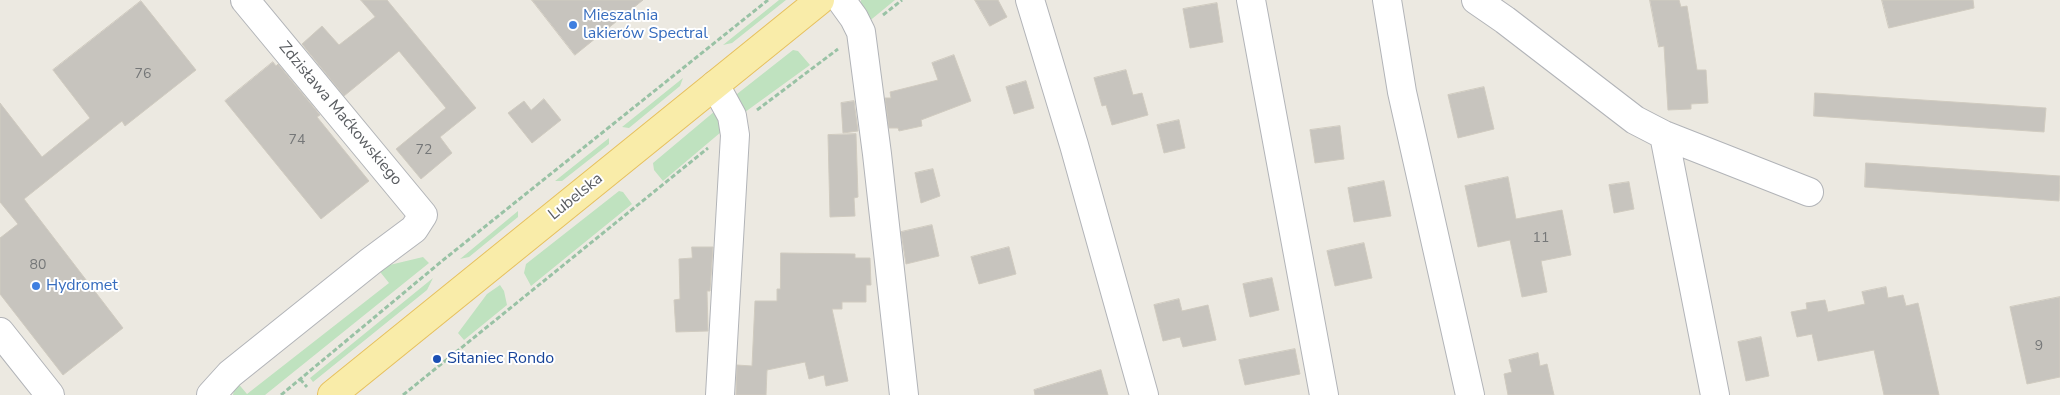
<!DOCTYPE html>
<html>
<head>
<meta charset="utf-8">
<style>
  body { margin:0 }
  canvas { display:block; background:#ece9e1 }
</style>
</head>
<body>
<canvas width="2060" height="395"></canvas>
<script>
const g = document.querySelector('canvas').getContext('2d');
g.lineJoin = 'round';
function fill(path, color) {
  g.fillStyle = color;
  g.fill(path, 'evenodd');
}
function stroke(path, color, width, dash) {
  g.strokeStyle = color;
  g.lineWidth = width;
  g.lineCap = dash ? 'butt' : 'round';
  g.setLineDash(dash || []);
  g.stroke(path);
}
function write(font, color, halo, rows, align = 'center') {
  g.font = font + ' "Nunito Sans",sans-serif';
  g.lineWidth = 4;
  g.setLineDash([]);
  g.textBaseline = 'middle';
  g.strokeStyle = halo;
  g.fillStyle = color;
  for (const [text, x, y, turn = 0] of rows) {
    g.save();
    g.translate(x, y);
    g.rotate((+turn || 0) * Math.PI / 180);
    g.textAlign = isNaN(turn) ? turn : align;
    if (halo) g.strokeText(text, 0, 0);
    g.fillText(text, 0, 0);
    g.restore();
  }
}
const green = new Path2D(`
  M 779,0 L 786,0 L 732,43 L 723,45 Z
  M 861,0 L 895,0 L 867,23 L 860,5 Z
  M 793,50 L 798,51 L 810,65 L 741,115 L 735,97 L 737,94 Z
  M 683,78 L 680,86 L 629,128 L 622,127 Z
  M 715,111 L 727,127 L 663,181 L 654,170 L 653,163 Z
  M 609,138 L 609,144 L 562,181 L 555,181 Z
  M 619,191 L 623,192 L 632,204 L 531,286 L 524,273 L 526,264 Z
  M 518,211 L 518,217 L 469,257 L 460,259 Z
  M 423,257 L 429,263 L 265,395 L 233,395 L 236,381 L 247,394 L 389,283 L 377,268 Z
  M 433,278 L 427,290 L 313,382 L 310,378 Z
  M 500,285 L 504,291 L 507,305 L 464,340 L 458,333 L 487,294 Z`);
const building = new Path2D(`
  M 361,0 L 387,0 L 476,108 L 440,137 L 452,153 L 421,179 L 396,149 L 446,108 L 399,51 L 344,96 L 302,44 L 322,26 L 339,45 L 375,17 Z
  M 532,0 L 643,0 L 575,55 Z
  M 975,0 L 998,0 L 1007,17 L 990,26 Z
  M 1650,0 L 1679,0 L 1681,7 L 1687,6 L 1697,70 L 1706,70 L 1708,103 L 1691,104 L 1691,109 L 1668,110 L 1664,46 L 1659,47 Z
  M 1882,0 L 1973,0 L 1974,8 L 1889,28 Z
  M 141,1 L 196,70 L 125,126 L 122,121 L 24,199 L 123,328 L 63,375 L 0,294 L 0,238 L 18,224 L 0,202 L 0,103 L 42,157 L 90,118 L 53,70 Z
  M 1217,3 L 1223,42 L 1190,48 L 1183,9 Z
  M 954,55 L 971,101 L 921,120 L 922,126 L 899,131 L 898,128 L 889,128 L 885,98 L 891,98 L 890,92 L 938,80 L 932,63 Z
  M 273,62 L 276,66 L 278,64 L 320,115 L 317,117 L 369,181 L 321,219 L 225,101 Z
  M 1126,70 L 1133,95 L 1142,93 L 1148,115 L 1112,125 L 1106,105 L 1102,106 L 1094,78 Z
  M 1026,81 L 1034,108 L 1014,114 L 1006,87 Z
  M 1484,87 L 1494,129 L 1458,138 L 1448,95 Z
  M 1815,93 L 2046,108 L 2044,132 L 1814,116 Z
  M 544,99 L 561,120 L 532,143 L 508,113 L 524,101 L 531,110 Z
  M 854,101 L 858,131 L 843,133 L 841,103 Z
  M 1179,120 L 1185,148 L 1164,153 L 1157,125 Z
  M 1340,126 L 1344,159 L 1315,163 L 1310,130 Z
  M 856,134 L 858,197 L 854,198 L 855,216 L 830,217 L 828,135 Z
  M 1866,163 L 2060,176 L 2059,201 L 1865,187 Z
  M 933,169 L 940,196 L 921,203 L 915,173 Z
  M 1508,177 L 1516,219 L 1562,210 L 1571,255 L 1541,261 L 1547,292 L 1522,297 L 1510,240 L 1478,247 L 1465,186 Z
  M 1384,181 L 1391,216 L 1354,222 L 1348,188 Z
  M 1629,182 L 1634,209 L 1614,213 L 1609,185 Z
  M 932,225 L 939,256 L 906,264 L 901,232 Z
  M 1364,243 L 1372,278 L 1335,286 L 1327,251 Z
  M 692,247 L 713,247 L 710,291 L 707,291 L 708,331 L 676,332 L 674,300 L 680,299 L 679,259 L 692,258 Z
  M 1009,247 L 1016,274 L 979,284 L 971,257 Z
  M 781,253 L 855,254 L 855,258 L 870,258 L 871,285 L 866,285 L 866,302 L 842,302 L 842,309 L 832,309 L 848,381 L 826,386 L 824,375 L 809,379 L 805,362 L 767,370 L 766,395 L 736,395 L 737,365 L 752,366 L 755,301 L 777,301 L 777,289 L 780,289 Z
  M 1272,278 L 1279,310 L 1250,317 L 1243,284 Z
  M 1886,287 L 1888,298 L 1903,295 L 1906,306 L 1918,303 L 1939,395 L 1884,395 L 1874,350 L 1818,361 L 1812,334 L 1797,337 L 1791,312 L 1807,309 L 1806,303 L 1825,300 L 1828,312 L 1865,304 L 1862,292 Z
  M 2060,297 L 2060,377 L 2027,384 L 2010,307 Z
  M 1179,299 L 1182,311 L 1208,305 L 1216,340 L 1183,347 L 1180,337 L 1163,341 L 1154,305 Z
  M 1761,337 L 1769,376 L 1746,381 L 1738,342 Z
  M 1295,349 L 1300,374 L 1245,385 L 1239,360 Z
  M 1538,353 L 1540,366 L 1547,364 L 1554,395 L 1508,395 L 1504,374 L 1512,372 L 1509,360 Z
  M 1101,370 L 1108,395 L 1035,395 L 1034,390 Z`);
const path = new Path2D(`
  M 883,15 L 902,0
  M 757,110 L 838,49
  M 300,379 L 307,387
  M 281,395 L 442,261 L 768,0
  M 403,395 L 708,148`);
const minor = new Path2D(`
  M 841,0 L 854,18 L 861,32 L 877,154 L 904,395
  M 1030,0 L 1074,145 L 1144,395
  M 1251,0 L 1324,395
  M 1387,0 L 1402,92 L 1470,395
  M 1476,0 L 1505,20 L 1635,120 L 1664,135 L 1809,192
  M 715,85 L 732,116 L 735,135 L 720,395
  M 1664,135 L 1715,395
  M 0,332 L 50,395
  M 211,395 L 230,374 L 371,261 L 414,229 L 423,215 L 245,0`);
const major = new Path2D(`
  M 332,395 L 820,0`);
const markers = [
  [573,25,5,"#3f7fe0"],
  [36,286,5,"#3f7fe0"],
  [437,359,5,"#1a4fb4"]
];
const numberNames = [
  ["76",143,75],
  ["74",297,141],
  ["72",424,151],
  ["11",1541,239],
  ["80",38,266],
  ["9",2039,347]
];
const shopNames = [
  ["Mieszalnia",583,16],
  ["lakierów Spectral",583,34],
  ["Hydromet",46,286]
];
const streetNames = [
  ["Zdzisława Maćkowskiego",340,114,50],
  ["Lubelska",576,197,-39]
];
const transitNames = [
  ["Sitaniec Rondo",447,359]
];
fill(green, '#bfe2bf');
fill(building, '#c7c4be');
stroke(building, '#d0cbc0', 1);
stroke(minor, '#b2b4b8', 30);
stroke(major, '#e7c15f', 30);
stroke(path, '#99c2a5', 3, [5, 2.5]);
stroke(minor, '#fff', 28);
stroke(major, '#f9eca9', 28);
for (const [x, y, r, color] of markers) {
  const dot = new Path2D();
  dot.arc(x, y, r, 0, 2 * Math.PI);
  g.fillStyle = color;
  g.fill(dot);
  stroke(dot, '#fff', 2);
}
write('14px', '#757778', null, numberNames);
write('16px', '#366cbe', '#fff', shopNames, 'left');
write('16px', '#5a5d61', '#fff', streetNames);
write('16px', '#164399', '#fff', transitNames, 'left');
</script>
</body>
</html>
